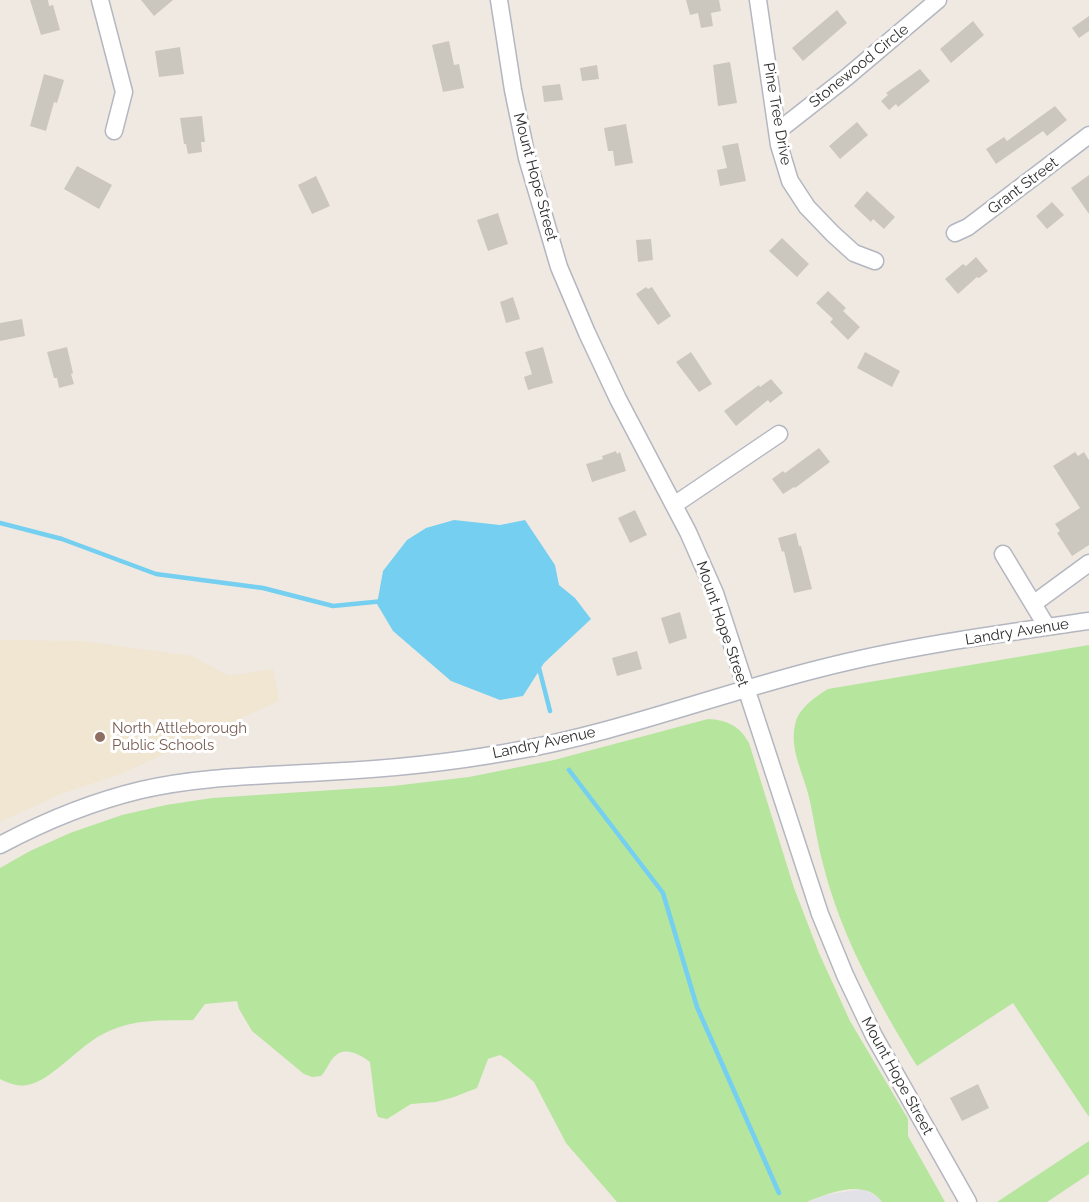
<!DOCTYPE html>
<html>
<head>
<meta charset="utf-8">
<style>
  body { margin:0 }
  canvas { display:block; background:#efe9e1 }
</style>
</head>
<body>
<canvas width="1089" height="1202"></canvas>
<script>
const g = document.querySelector('canvas').getContext('2d');
g.lineJoin = 'round';
function fill(path, color) {
  g.fillStyle = color;
  g.fill(path, 'evenodd');
}
function stroke(path, color, width, dash) {
  g.strokeStyle = color;
  g.lineWidth = width;
  g.lineCap = dash ? 'butt' : 'round';
  g.setLineDash(dash || []);
  g.stroke(path);
}
function write(font, color, halo, rows, align = 'center') {
  g.font = font + ' Raleway,sans-serif';
  g.lineWidth = 6;
  g.setLineDash([]);
  g.textBaseline = 'middle';
  g.strokeStyle = halo;
  g.fillStyle = color;
  for (const [text, x, y, turn = 0] of rows) {
    g.save();
    g.translate(x, y);
    g.rotate((+turn || 0) * Math.PI / 180);
    g.textAlign = isNaN(turn) ? turn : align;
    if (halo) g.strokeText(text, 0, 0);
    g.fillText(text, 0, 0);
    g.restore();
  }
}
const industrial = new Path2D(`
  M 863,1189 L 878,1197 L 882,1202 L 807,1202 L 825,1195 Z`);
const education = new Path2D(`
  M 0,640 L 82,641 L 192,656 L 229,676 L 273,669 L 279,701 L 121,774 L 63,793 L 0,822 Z`);
const green = new Path2D(`
  M 1089,645 L 1089,1117 L 1013,1003 L 917,1066 C 879,1003 841,937 823,864 C 817,842 814,819 809,797 C 803,772 788,747 796,721 C 800,708 816,696 828,689 Z
  M 708,719 C 727,720 740,726 749,743 L 794,888 L 819,953 L 850,1021 L 908,1119 L 908,1136 L 945,1202 L 882,1202 C 866,1178 828,1193 807,1202 L 617,1202 L 566,1143 L 534,1082 L 507,1059 L 500,1055 L 488,1059 L 477,1088 L 454,1097 L 436,1102 L 411,1104 L 387,1119 L 378,1117 L 376,1111 L 370,1062 C 361,1055 345,1046 335,1056 C 329,1061 327,1070 321,1076 L 312,1077 L 304,1074 L 252,1031 L 239,1009 L 237,1001 L 205,1004 L 193,1020 C 161,1021 138,1018 107,1032 C 81,1043 51,1082 27,1085 C 18,1087 8,1083 0,1079 L 0,868 L 30,851 L 70,833 L 122,815 L 166,805 L 212,798 L 393,786 L 469,777 L 554,760 Z
  M 1089,1141 L 1089,1174 L 1047,1202 L 997,1202 Z`);
const water = new Path2D(`
  M 454,520 L 500,525 L 525,520 L 555,565 L 559,585 L 575,598 L 591,619 L 544,663 L 523,696 L 500,700 L 451,681 L 393,631 L 377,604 L 383,571 L 407,540 L 426,528 Z`);
const stream = new Path2D(`
  M 0,523 L 62,539 L 156,574 L 263,588 L 333,606 L 384,601
  M 538,664 L 550,711
  M 569,770 L 663,893 L 697,1007 L 779,1193`);
const building = new Path2D(`
  M 30,0 L 48,0 L 49,6 L 53,5 L 60,30 L 41,35 Z
  M 141,0 L 173,0 L 154,16 Z
  M 686,0 L 719,0 L 721,11 L 711,13 L 713,26 L 701,28 L 698,13 L 690,15 Z
  M 837,10 L 847,23 L 803,61 L 792,48 Z
  M 1089,16 L 1089,31 L 1079,38 L 1072,28 Z
  M 973,21 L 984,35 L 951,63 L 940,49 Z
  M 449,41 L 454,65 L 459,64 L 464,88 L 443,92 L 432,45 Z
  M 180,47 L 184,74 L 159,77 L 155,51 Z
  M 730,62 L 737,103 L 718,106 L 713,65 Z
  M 597,65 L 599,79 L 582,81 L 580,68 Z
  M 920,69 L 930,81 L 898,107 L 896,104 L 889,110 L 881,101 L 888,95 L 886,93 Z
  M 44,74 L 64,80 L 57,103 L 54,102 L 46,131 L 30,126 Z
  M 560,84 L 563,100 L 544,102 L 542,86 Z
  M 1055,106 L 1067,120 L 1047,136 L 1043,131 L 996,164 L 986,149 L 1004,137 L 1007,141 Z
  M 202,116 L 205,142 L 201,142 L 202,152 L 188,154 L 186,144 L 184,144 L 180,118 Z
  M 857,122 L 868,135 L 840,159 L 829,146 Z
  M 626,124 L 633,163 L 615,166 L 613,151 L 608,151 L 604,128 Z
  M 738,143 L 746,181 L 720,186 L 717,170 L 727,168 L 722,146 Z
  M 77,166 L 112,185 L 99,209 L 64,189 Z
  M 1089,175 L 1089,214 L 1071,188 Z
  M 316,176 L 330,206 L 312,214 L 298,185 Z
  M 867,191 L 895,217 L 884,229 L 873,219 L 871,222 L 854,206 Z
  M 1052,202 L 1064,215 L 1047,229 L 1036,216 Z
  M 498,213 L 508,244 L 488,251 L 477,220 Z
  M 782,238 L 809,264 L 797,277 L 769,251 Z
  M 651,239 L 653,260 L 638,262 L 636,240 Z
  M 976,257 L 988,271 L 979,278 L 977,277 L 958,294 L 945,279 L 963,264 L 966,266 Z
  M 646,287 L 648,289 L 652,287 L 671,316 L 658,325 L 636,294 Z
  M 828,291 L 846,308 L 843,311 L 860,327 L 848,340 L 830,322 L 833,319 L 816,303 Z
  M 513,297 L 520,319 L 506,323 L 500,302 Z
  M 22,319 L 25,336 L 0,341 L 0,323 Z
  M 67,347 L 73,373 L 71,374 L 74,384 L 59,388 L 57,378 L 54,378 L 47,352 Z
  M 543,347 L 553,383 L 528,390 L 524,377 L 532,374 L 525,352 Z
  M 691,352 L 712,384 L 699,392 L 676,362 Z
  M 865,352 L 900,371 L 892,387 L 857,368 Z
  M 771,379 L 783,393 L 770,403 L 768,400 L 736,426 L 724,411 L 759,385 L 760,387 Z
  M 819,448 L 830,462 L 795,488 L 794,487 L 783,494 L 772,479 L 783,471 L 785,473 Z
  M 616,451 L 617,454 L 620,452 L 626,471 L 592,482 L 586,464 L 603,459 L 602,456 Z
  M 1075,452 L 1078,456 L 1084,452 L 1089,460 L 1089,545 L 1072,556 L 1057,533 L 1060,531 L 1055,524 L 1080,508 L 1053,466 Z
  M 635,510 L 647,535 L 630,543 L 618,518 Z
  M 796,533 L 799,546 L 801,546 L 812,589 L 794,593 L 784,551 L 782,552 L 778,538 Z
  M 680,612 L 687,638 L 669,644 L 661,618 Z
  M 637,651 L 642,669 L 617,676 L 612,658 Z
  M 978,1084 L 989,1108 L 962,1121 L 950,1098 Z`);
const minor = new Path2D(`
  M 100,0 L 124,92 L 114,131
  M 499,0 L 513,90 L 527,158 L 559,267 L 587,333 L 618,399 L 688,532 L 715,593 L 820,914 L 845,975 L 874,1036 L 968,1202
  M 758,0 L 779,145 L 790,181 L 807,207 L 833,234 L 854,253 L 875,261
  M 778,131 L 847,77 L 938,0
  M 955,233 L 968,227 L 1089,135
  M 674,505 L 779,434
  M 1003,554 L 1047,627
  M 1033,604 L 1089,563
  M 0,845 C 45,821 91,802 141,790 C 201,776 263,776 325,772 C 387,769 448,763 509,752 C 614,734 715,695 818,669 C 907,646 998,634 1089,621`);
const markers = [
  [100,737,6,"#8d6e63"]
];
const streetNames = [
  ["Stonewood Circle",859,66,-39],
  ["Pine Tree Drive",777,114,80],
  ["Mount Hope Street",535,177,75],
  ["Grant Street",1023,186,-37],
  ["Mount Hope Street",722,624,71],
  ["Landry Avenue",1017,632,-9],
  ["Landry Avenue",544,743,-12],
  ["Mount Hope Street",897,1076,61]
];
const educationNames = [
  ["North Attleborough",112,728],
  ["Public Schools",112,745]
];
fill(industrial, '#e3e1e8');
fill(education, '#f0e6d1');
fill(green, '#b6e59e');
fill(water, '#75cff0');
stroke(stream, '#75cff0', 4.5);
fill(building, '#cbc7bf');
stroke(minor, '#b4b7c1', 19);
stroke(minor, '#fff', 16);
for (const [x, y, r, color] of markers) {
  const dot = new Path2D();
  dot.arc(x, y, r, 0, 2 * Math.PI);
  g.fillStyle = color;
  g.fill(dot);
  stroke(dot, '#fff', 2);
}
write('15px', '#2e2e2e', '#fff', streetNames);
write('15px', '#785e54', '#fff', educationNames, 'left');
</script>
</body>
</html>
